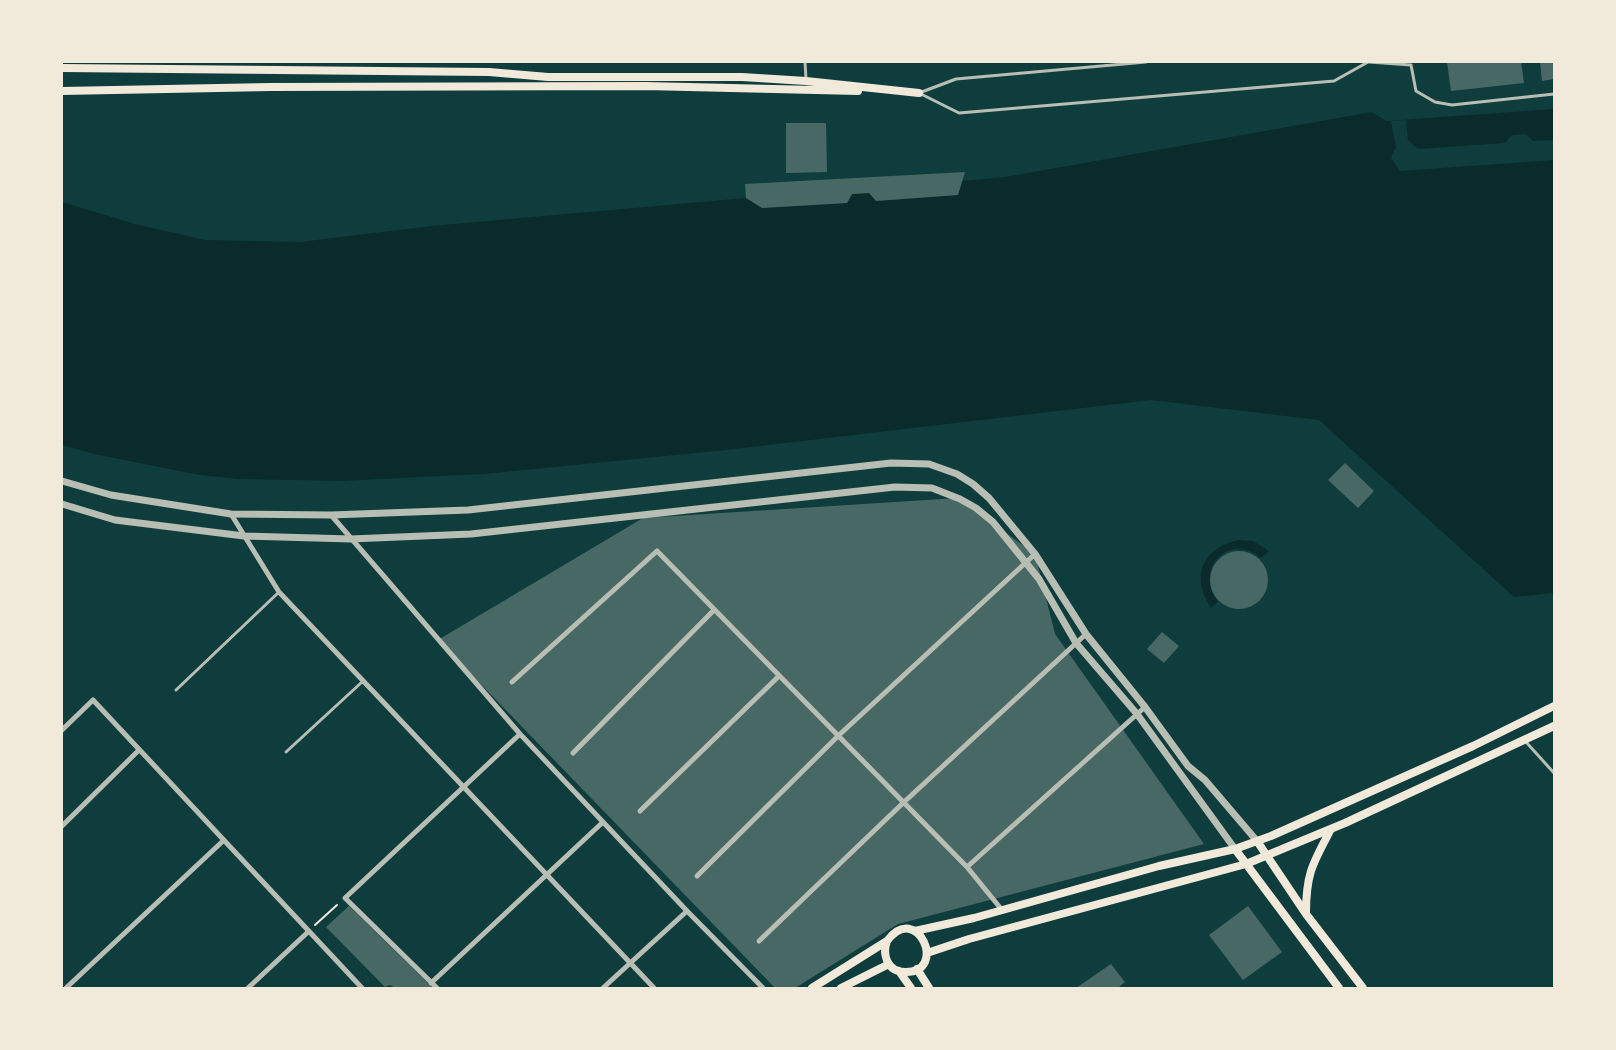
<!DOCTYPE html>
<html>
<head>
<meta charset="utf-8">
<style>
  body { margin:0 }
  #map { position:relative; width:1616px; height:1050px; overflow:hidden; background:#0f3d3e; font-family:Montserrat,sans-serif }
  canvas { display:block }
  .frame { position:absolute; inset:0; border:63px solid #f1e9da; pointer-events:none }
</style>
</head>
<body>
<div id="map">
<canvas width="1616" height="1050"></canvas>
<div class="frame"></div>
</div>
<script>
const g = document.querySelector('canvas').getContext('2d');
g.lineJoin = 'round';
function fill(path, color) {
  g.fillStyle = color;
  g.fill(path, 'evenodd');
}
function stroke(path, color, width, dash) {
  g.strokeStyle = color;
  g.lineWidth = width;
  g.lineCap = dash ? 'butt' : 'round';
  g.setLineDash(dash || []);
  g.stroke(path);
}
const water = new Path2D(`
  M 1554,109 L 1554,593 L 1514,597 L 1319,420 L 1151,400 L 726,450 L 484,474 L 420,477 L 342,481 L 238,479 L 200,475 L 94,454 L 62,445 L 62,202 L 135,224 L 205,240 L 300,242 L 431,226 L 746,198 L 762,208 L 847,203 L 853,194 L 869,193 L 876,201 L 958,195 L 962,181 L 1005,177 L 1372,112 L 1386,121 Z
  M 1239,540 L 1253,541 L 1269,551 L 1261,558 C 1230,532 1193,567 1218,602 L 1211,608 C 1190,577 1202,547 1239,540 Z
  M1226 580a14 14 0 1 1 28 0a14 14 0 1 1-28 0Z`);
const pier = new Path2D(`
  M 1406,120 L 1408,140 L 1418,149 L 1505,143 L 1512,135 L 1526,134 L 1533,141 L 1554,140 L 1554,160 L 1400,171 L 1391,158 L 1396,147 L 1391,121 Z`);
const building = new Path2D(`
  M 1447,62 L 1521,62 L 1524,83 L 1451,91 Z
  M 1540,62 L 1554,62 L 1554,79 L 1542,81 Z
  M 786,123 L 826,123 L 827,172 L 786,173 Z
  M 965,172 L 958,195 L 876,201 L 869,193 L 852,194 L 847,203 L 762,208 L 746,198 L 745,184 Z
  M 1345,463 L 1374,491 L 1358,508 L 1328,480 Z
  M 958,498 L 1035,554 L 1055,634 L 1204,844 L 898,924 L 795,988 L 775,988 L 438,640 L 643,518 Z
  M1210 580a29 29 0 1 1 58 0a29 29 0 1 1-58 0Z
  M 1162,632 L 1179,646 L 1164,663 L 1147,649 Z
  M 349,906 L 433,988 L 395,988 L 390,985 L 385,987 L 326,927 Z
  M 1248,906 L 1282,952 L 1243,980 L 1209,935 Z
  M 1111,964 L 1125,982 L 1119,987 L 1120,988 L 1076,988 Z`);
const path = new Path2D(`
  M 315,925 L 337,905`);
const service = new Path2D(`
  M 805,62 L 806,79
  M 1146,62 L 956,79 L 919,93 L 959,113 L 1334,81 L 1368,62
  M 1369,62 L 1411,65 L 1416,91 L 1435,102 L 1452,105 L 1554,94
  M 176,690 L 279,592
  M 1526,742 L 1554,773
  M 286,752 L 362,682`);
const minor = new Path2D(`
  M 231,514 L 279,592 L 654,988
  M 331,515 L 520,734 L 687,911 L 763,988
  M 512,682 L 657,551 L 967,867 L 1145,707
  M 62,730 L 93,700 L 362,988
  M 573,753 L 714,610
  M 640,811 L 779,676
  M 62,826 L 139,750
  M 967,867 L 1002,910
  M 697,876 L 838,736 L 1035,554
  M 759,941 L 903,803 L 1086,634
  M 431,983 L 603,822
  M 66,988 L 224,840
  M 248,988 L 309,931
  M 437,988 L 345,898 L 520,734
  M 603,988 L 687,911`);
const tertiary = new Path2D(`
  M 62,481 L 111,495 L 231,514 L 331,515 L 468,510 L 891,463 L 929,464 L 957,474 L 973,484 L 989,498 L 1035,554 L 1086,634 L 1145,707 L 1188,766 L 1205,780 L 1257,841
  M 62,504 L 115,520 L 244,536 L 351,539 L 471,534 L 895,487 L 932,488 L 960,499 L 976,508 L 993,522 L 1039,579 L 1076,643 L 1137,714 L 1235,849`);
const secondary = new Path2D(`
  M 62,68 L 489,72 L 548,77 L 742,77 L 806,81 L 919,93
  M 62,91 L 270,87 L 646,86 L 858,91
  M 1257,841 L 1306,914 L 1363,988
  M 1235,849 L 1339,988
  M 1306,913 C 1306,873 1313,863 1331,829
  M 915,931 L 974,918 L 1159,866 L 1235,849 L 1271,836 L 1473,746 L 1554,706
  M 927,953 L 969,939 L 1246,864 L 1345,823 L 1554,726
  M 917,969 L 929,988
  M 899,971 L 911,988
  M 812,988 L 887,941 C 917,900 949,973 905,972 C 887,972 882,954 887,941
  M 841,988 L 889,964`);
fill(water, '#0a2a2b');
fill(pier, '#0f3d3e');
fill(building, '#486865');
stroke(path, '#f1e9da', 2);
stroke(service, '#b8beb3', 3);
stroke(minor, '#b8beb3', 5);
stroke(tertiary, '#b8beb3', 7);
stroke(secondary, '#f1e9da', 8);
</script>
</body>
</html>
